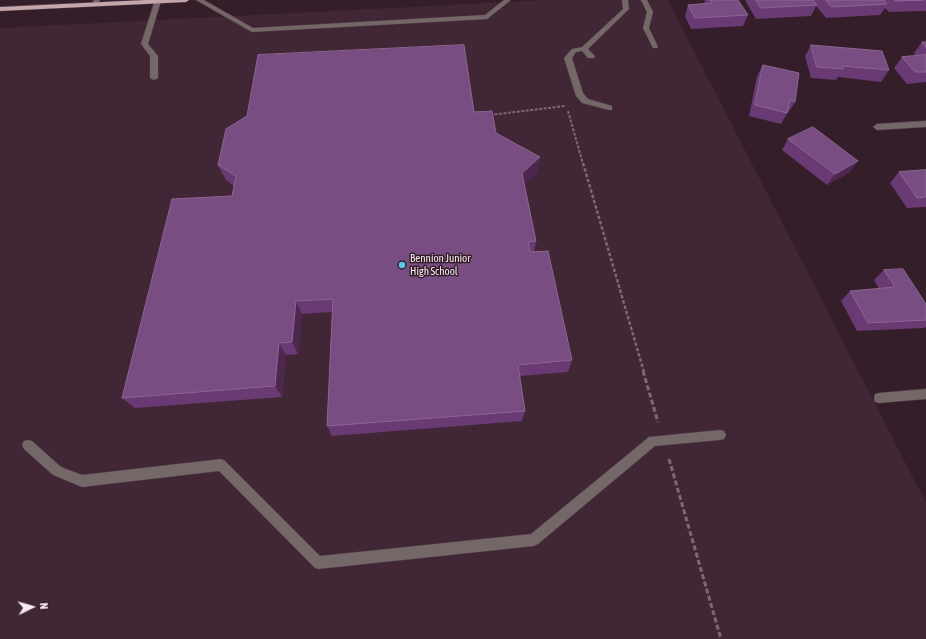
<!DOCTYPE html>
<html>
<head>
<meta charset="utf-8">
<style>
  body { margin:0 }
  #map { position:relative; width:926px; height:639px; overflow:hidden; background:#331e2a; font-family:"Asap Condensed",sans-serif }
  canvas { display:block }
  .north { position:absolute; left:12px; top:587px; width:40px; height:40px; -webkit-text-stroke:3px #331e2a; paint-order:stroke; rotate:85deg; font-size:11px; font-weight:700; line-height:16px; text-align:center; color:#f8eaf1 }
  .north::after { content:''; display:block; margin:auto; width:14px; height:18px; background:#f8eaf1; clip-path:polygon(50% 0,100% 100%,50% 72%,0 100%) }
</style>
</head>
<body>
<div id="map">
<canvas width="926" height="639"></canvas>
<div class="north">N</div>
</div>
<script>
const g = document.querySelector('canvas').getContext('2d');
g.lineJoin = 'round';
function fill(path, color) {
  g.fillStyle = color;
  g.fill(path, 'evenodd');
}
function stroke(path, color, width, dash) {
  g.strokeStyle = color;
  g.lineWidth = width;
  g.lineCap = dash ? 'butt' : 'round';
  g.setLineDash(dash || []);
  g.stroke(path);
}
function write(font, color, halo, rows, align = 'center') {
  g.font = font + ' "Asap Condensed",sans-serif';
  g.lineWidth = 3;
  g.setLineDash([]);
  g.textBaseline = 'middle';
  g.strokeStyle = halo;
  g.fillStyle = color;
  for (const [text, x, y, turn = 0] of rows) {
    g.save();
    g.translate(x, y);
    g.rotate((+turn || 0) * Math.PI / 180);
    g.textAlign = isNaN(turn) ? turn : align;
    if (halo) g.strokeText(text, 0, 0);
    g.fillText(text, 0, 0);
    g.restore();
  }
}
const built = new Path2D(`
  M 546,0 L 668,0 L 926,503 L 926,639 L 0,639 L 0,28 Z`);
const pathFar2 = new Path2D(`
  M 568,111 L 583,164
  M 490,115 L 565,106`);
const pathFar1 = new Path2D(`
  M 583,163 L 644,372`);
const path = new Path2D(`
  M 643,371 L 658,422
  M 669,459 L 721,639`);
const minor = new Path2D(`
  M 94,0 L 100,0 L 97,5 L 95,6 L 92,4 Z
  M 155,0 L 161,1 L 148,44 L 158,56 L 158,78 L 154,80 L 150,78 L 150,56 L 141,44 Z
  M 196,0 L 204,0 L 253,28 L 485,15 L 504,0 L 511,0 L 487,19 L 252,32 Z
  M 622,0 L 628,0 L 629,9 L 588,49 L 595,56 L 594,58 L 588,58 L 582,51 L 576,52 L 572,58 L 583,93 L 588,99 L 612,106 L 612,110 L 609,110 L 582,103 L 576,96 L 564,58 L 572,49 L 582,47 L 623,9 Z
  M 641,0 L 647,0 L 653,12 L 649,28 L 658,47 L 657,48 L 653,48 L 643,28 L 647,12 Z
  M 926,121 L 926,127 L 877,130 L 873,127 L 877,124 Z
  M 926,389 L 926,399 L 879,403 L 875,402 L 874,398 L 875,394 L 879,393 Z
  M 720,430 L 724,431 L 726,435 L 724,439 L 720,440 L 655,446 L 538,544 L 534,546 L 318,569 L 314,567 L 219,471 L 82,487 L 53,475 L 24,449 L 22,445 L 24,441 L 28,440 L 32,441 L 61,467 L 82,475 L 221,459 L 225,461 L 320,556 L 531,534 L 649,437 Z`);
const major = new Path2D(`
  M 146,0 L 189,0 L 186,2 L 0,11 L 0,7 Z`);
const wall = new Path2D(`
  M 705,0 L 738,0 L 748,15 L 743,26 L 691,29 L 685,16 L 688,5 L 704,4 Z
  M 746,0 L 926,0 L 926,11 L 889,12 L 885,8 L 880,15 L 826,18 L 816,6 L 811,16 L 756,19 L 746,2 Z
  M 922,42 L 926,42 L 926,82 L 907,84 L 894,68 L 902,57 L 916,56 L 914,53 Z
  M 811,45 L 889,70 L 881,82 L 838,77 L 836,80 L 811,78 L 805,56 Z
  M 763,65 L 795,102 L 788,113 L 788,112 L 781,124 L 749,116 L 757,76 Z
  M 496,133 L 538,172 L 524,184 L 536,241 L 534,252 L 572,360 L 568,372 L 520,376 L 525,411 L 522,421 L 332,436 L 327,426 L 332,312 L 302,314 L 298,354 L 286,355 L 282,397 L 135,408 L 122,398 L 232,196 L 234,186 L 226,180 L 218,165 Z
  M 788,139 L 850,172 L 827,185 L 782,150 Z
  M 926,170 L 926,207 L 907,208 L 890,183 L 899,172 Z
  M 884,270 L 926,304 L 926,327 L 924,328 L 857,331 L 841,301 L 850,291 L 879,289 L 874,280 Z`);
const shadedWall = new Path2D(`
  M 540,157 L 538,172 L 520,188 L 522,173 Z
  M 858,161 L 850,172 L 827,185 L 835,174 Z
  M 296,301 L 302,314 L 298,354 L 292,342 Z
  M 279,343 L 286,355 L 282,397 L 275,386 Z`);
const building = new Path2D(`
  M 710,0 L 738,0 L 748,15 L 695,18 L 688,5 L 712,3 Z
  M 756,0 L 813,0 L 817,5 L 761,8 Z
  M 826,0 L 884,0 L 887,4 L 832,7 Z
  M 895,0 L 924,0 L 896,1 Z
  M 922,42 L 926,42 L 926,47 Z
  M 464,45 L 474,112 L 492,111 L 496,133 L 540,157 L 522,173 L 536,241 L 528,242 L 530,252 L 548,251 L 572,360 L 518,365 L 525,411 L 327,426 L 333,299 L 296,301 L 292,342 L 279,343 L 275,386 L 122,398 L 172,199 L 232,196 L 236,176 L 218,165 L 226,129 L 247,116 L 258,55 Z
  M 811,45 L 882,51 L 889,70 L 842,66 L 843,69 L 817,67 Z
  M 926,55 L 926,72 L 915,72 L 902,57 Z
  M 763,65 L 799,73 L 795,102 L 790,100 L 787,113 L 755,105 Z
  M 813,127 L 858,161 L 835,174 L 788,139 Z
  M 926,170 L 926,197 L 917,198 L 899,172 Z
  M 903,269 L 926,304 L 926,320 L 868,323 L 850,291 L 895,287 L 884,270 Z`);
const markers = [
  [402,265,4,"#5bc8e6"]
];
const poiNames = [
  ["Bennion Junior",410,259],
  ["High School",410,272]
];
fill(built, '#412636');
stroke(minor, '#4f3b46', 1);
stroke(major, '#4f3b46', 1);
stroke(pathFar2, '#7c6973', 2, [3, 1.5]);
stroke(pathFar1, '#7c6973', 2.5, [3.5, 2]);
stroke(path, '#7c6973', 3, [5, 2.5]);
fill(minor, '#746768');
fill(major, '#c3a7ab');
fill(wall, '#693a73');
fill(shadedWall, '#4d2750');
fill(building, '#784d81');
stroke(building, '#8c6692', 1);
for (const [x, y, r, color] of markers) {
  const dot = new Path2D();
  dot.arc(x, y, r, 0, 2 * Math.PI);
  g.fillStyle = color;
  g.fill(dot);
  stroke(dot, '#331e2a', 1.5);
}
write('11px', '#f8eaf1', '#331e2a', poiNames, 'left');
</script>
</body>
</html>
